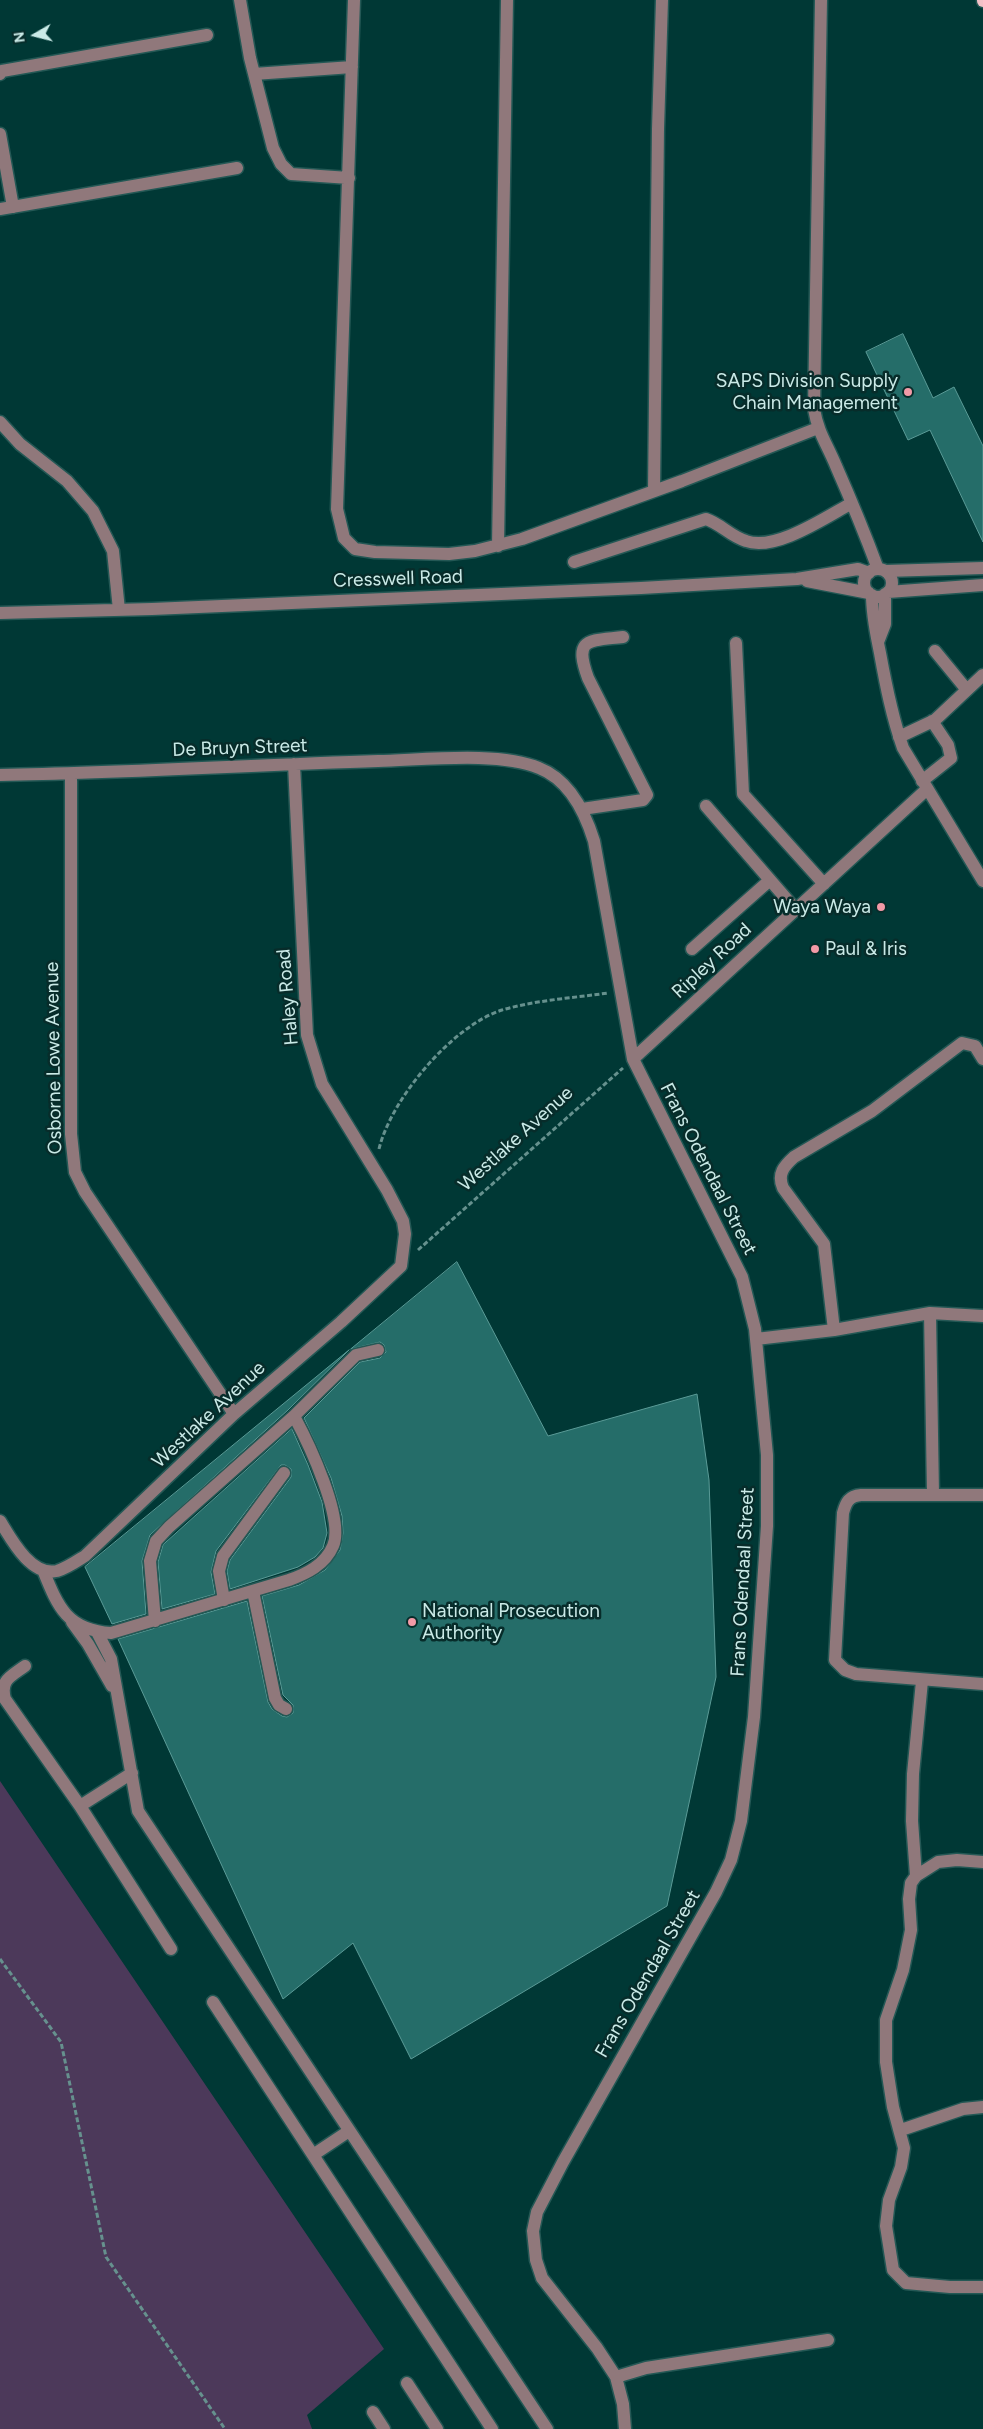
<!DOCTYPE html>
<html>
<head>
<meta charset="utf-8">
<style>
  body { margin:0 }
  #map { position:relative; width:983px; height:2429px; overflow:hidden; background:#003835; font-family:Figtree,sans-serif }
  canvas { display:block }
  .north { position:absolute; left:10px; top:10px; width:50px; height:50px; -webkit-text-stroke:4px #072c2a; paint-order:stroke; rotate:262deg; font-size:14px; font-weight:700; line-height:20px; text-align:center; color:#caeae7 }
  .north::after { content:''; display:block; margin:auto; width:18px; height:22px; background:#caeae7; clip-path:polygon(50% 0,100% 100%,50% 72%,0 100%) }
</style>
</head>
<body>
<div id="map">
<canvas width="983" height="2429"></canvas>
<div class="north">N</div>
</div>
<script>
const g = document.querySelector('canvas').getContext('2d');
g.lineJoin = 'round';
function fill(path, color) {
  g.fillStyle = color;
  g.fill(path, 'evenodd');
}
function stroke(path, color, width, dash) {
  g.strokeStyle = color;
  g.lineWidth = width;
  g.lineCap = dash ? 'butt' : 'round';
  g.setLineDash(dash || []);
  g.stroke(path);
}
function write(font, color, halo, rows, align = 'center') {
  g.font = font + ' Figtree,sans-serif';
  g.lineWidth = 5;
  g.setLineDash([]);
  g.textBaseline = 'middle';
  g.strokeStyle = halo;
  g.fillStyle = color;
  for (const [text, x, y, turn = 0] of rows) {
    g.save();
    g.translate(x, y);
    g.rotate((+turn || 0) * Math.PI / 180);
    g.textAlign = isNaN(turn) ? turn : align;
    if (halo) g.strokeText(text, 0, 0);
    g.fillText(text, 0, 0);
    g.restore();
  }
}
const green = new Path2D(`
  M 0,1781 L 384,2349 L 307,2415 L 312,2429 L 0,2429 Z`);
const building = new Path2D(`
  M 903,334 L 933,398 L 954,387 L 983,446 L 983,542 L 930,430 L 908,440 L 866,352 Z
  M 457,1262 L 548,1436 L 697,1394 L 709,1480 L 716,1677 L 667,1906 L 411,2059 L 353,1943 L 283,1999 L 118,1639 L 247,1601 L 268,1702 L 272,1709 L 282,1716 L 287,1717 L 293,1713 L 293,1705 L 283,1695 L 262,1596 L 299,1585 L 325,1570 L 340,1550 L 343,1533 L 342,1516 L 331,1478 L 304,1418 L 360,1362 L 380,1358 L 386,1352 L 384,1345 L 380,1342 L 351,1349 Z
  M 349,1350 L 288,1410 L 150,1535 L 142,1561 L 146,1614 L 112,1624 L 85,1567 Z
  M 292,1429 L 308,1465 L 322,1502 L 327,1533 L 323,1548 L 315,1557 L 298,1567 L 230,1589 L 227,1571 L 230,1560 L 291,1477 L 291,1469 L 285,1465 L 281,1465 L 216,1551 L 211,1572 L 215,1594 L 162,1609 L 158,1562 L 163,1545 Z`);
const path = new Path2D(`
  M 379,1149 C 391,1099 452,1026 502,1010 C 536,1000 573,998 608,993
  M 418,1250 L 623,1068
  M 0,1959 L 61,2042 L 106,2257 L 225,2429`);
const minor = new Path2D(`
  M 240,0 L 250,58 L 273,148 L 281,164 L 291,174 L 349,178
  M 354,0 L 337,509 L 344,538 L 355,549 L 375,552 L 449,554 L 475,551 L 522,539 L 682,481 L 818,428
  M 821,0 L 814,409 C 818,433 827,444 836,466 C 851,500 865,534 878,569
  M 0,74 L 2,71 L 207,35
  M 254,74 L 352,67
  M 0,134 L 13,207
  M 0,209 L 237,168
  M 0,422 L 20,444 L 67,481 L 93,511 L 113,551 L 119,610
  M 654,491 L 658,129 L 662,0
  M 498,546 L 507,0
  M 574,562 L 706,519 C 721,524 730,536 746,541 C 775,552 826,517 852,503
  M864 583a14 14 0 1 1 28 0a14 14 0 1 1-28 0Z
  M 886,571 L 983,568
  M 807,581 L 869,593
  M 888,592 L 983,585
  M 872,595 C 872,616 876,633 880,653 C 886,686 892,717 903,748 L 983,881
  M 0,613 L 152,609 L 641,588 L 797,579 L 858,569 L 869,573
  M 878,642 L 885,624 L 885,594
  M 736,643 L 743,794 L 824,884
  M 935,651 L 967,690
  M 899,737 L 935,720 L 983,675
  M 71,774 L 71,1134 L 75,1172 L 85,1192 L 234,1414
  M 0,775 C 126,773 252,765 378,761 C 423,760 499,751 539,768 C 570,780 585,812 594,841 L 633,1059 L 742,1277 L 755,1329 L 767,1455 L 767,1526 L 754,1717 L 741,1821 L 731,1860 L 716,1892 L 563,2162 L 537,2212 L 533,2231 L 536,2260 L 542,2278 L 597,2348 L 616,2377 L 623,2404 L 625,2429
  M 922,781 L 951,758 L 948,745 L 932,721
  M 706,806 L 796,910
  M 582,809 L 643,800 L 647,795 L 588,678 C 573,637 589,641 623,637
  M 692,949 L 770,880
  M 633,1059 L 926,790
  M 930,1313 L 933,1494
  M 834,1330 L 824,1244 L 783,1188 C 777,1174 784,1166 794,1157 L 872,1111 L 962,1043 L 975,1046 L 983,1059
  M 756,1339 L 834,1330 L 930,1313 L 983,1316
  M 983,1495 L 861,1495 C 849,1496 846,1502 843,1513 L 835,1660 L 845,1670 L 856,1674 L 983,1684
  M 0,1521 C 11,1539 31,1577 57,1571 C 67,1568 77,1561 85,1556 L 234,1414 L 341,1322 L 401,1266 L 405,1234 L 403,1221 L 387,1190 L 322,1084 L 307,1035 L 294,764
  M 43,1570 C 58,1607 67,1630 111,1633 L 289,1580 C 306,1574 325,1565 333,1546 C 345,1519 308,1442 294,1416 L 356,1355 L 378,1350
  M 253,1591 L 275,1698 L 279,1705 L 286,1709
  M 224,1600 L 219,1571 L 223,1556 L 284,1473
  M 155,1621 L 150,1561 L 156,1541 L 169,1527 L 294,1416
  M 72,1622 L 88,1644 L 112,1686
  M 97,1632 L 111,1659 L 138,1811 L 547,2429
  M 25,1666 C 10,1677 0,1680 5,1699 L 80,1806 L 171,1949
  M 80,1806 L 132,1773
  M 983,1862 L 957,1860 L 938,1862 L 916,1876 L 911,1883 L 909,1899 L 911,1930 L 903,1970 L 886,2020 L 886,2062 L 893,2107 L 904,2148 L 901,2167 L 889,2200 L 886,2226 L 893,2270 L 906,2283 L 950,2287 L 983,2287
  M 916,1876 L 912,1821 L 913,1774 L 922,1681
  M 213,2002 L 492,2429
  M 901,2130 L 963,2109 L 983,2107
  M 313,2155 L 349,2131
  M 616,2377 L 646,2368 L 828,2340
  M 407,2383 L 437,2429
  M 373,2412 L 384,2429`);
const major = new Path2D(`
  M 983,0 L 983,1`);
const markers = [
  [908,392,5,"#f39aa7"],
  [881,907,5,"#f39aa7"],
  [815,949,5,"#f39aa7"],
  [412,1622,5,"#f39aa7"]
];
const poiNames = [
  ["SAPS Division Supply",898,381],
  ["Chain Management",898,403],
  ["Waya Waya",871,907],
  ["Paul & Iris",825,949,"left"],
  ["National Prosecution",422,1611,"left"],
  ["Authority",422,1633,"left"]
];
const streetNames = [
  ["Cresswell Road",398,579,-2],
  ["De Bruyn Street",240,748,-2],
  ["Ripley Road",712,961,-43],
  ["Haley Road",288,997,-95],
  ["Osborne Lowe Avenue",54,1058,-91],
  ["Westlake Avenue",516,1139,-42],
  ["Frans Odendaal Street",708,1169,63],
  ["Westlake Avenue",209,1415,-43],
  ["Frans Odendaal Street",743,1582,-87],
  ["Frans Odendaal Street",648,1974,-60]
];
fill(green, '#4c395a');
fill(building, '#256d69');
stroke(building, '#5a9b97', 1);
stroke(minor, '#245855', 15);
stroke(major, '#245855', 15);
stroke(path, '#66918e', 3, [5, 2.5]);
stroke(minor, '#90787b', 12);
stroke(major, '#f2c1c7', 12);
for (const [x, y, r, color] of markers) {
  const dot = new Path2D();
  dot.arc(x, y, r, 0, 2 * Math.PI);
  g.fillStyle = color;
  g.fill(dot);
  stroke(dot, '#072c2a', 2);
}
write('19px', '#caeae7', '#072c2a', poiNames, 'right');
write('19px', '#caeae7', '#072c2a', streetNames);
</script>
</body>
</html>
